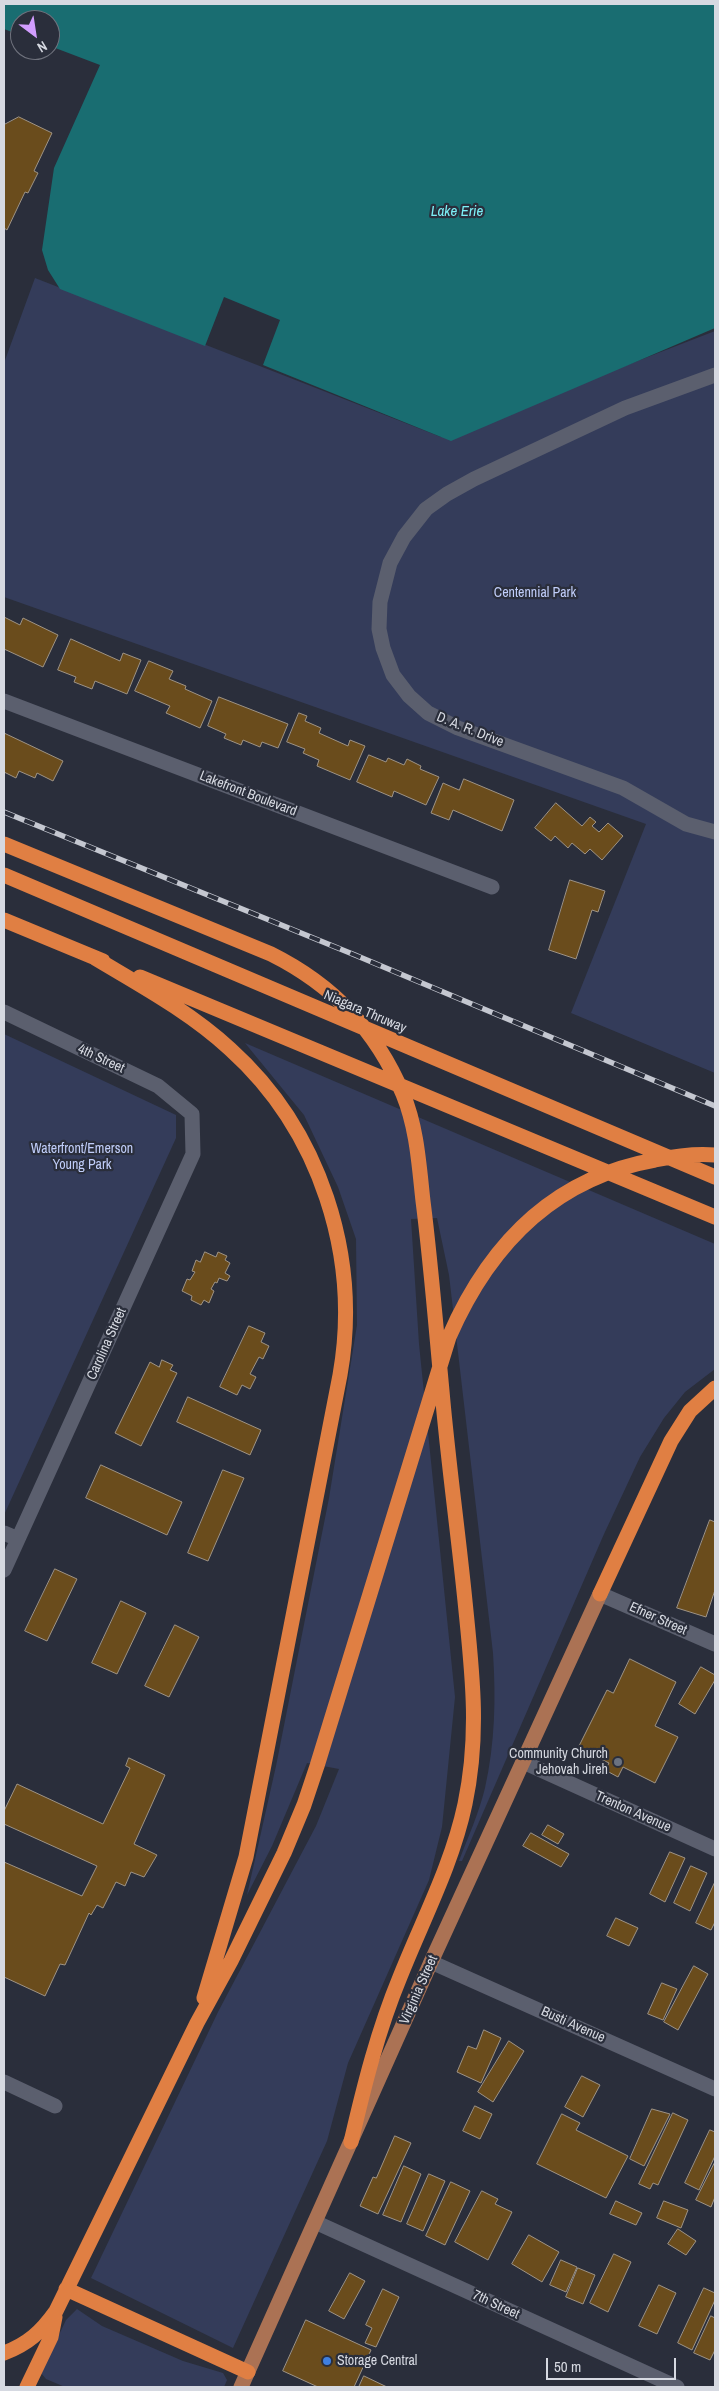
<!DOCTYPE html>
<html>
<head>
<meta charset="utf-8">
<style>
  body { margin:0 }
  #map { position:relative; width:719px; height:2391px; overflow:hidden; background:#2a2e3b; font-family:"Archivo Narrow",sans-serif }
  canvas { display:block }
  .frame { position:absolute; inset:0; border:5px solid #d6d9e1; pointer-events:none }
  .north { position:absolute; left:10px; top:10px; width:50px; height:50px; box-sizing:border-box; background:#2a2e3b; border:1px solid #6f727d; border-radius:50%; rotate:149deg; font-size:14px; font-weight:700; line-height:20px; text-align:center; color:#d6d9e1 }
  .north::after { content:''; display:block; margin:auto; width:18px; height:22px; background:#d19dfe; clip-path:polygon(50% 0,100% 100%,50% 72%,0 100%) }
  .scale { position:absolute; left:546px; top:2358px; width:130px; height:22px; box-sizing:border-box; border:2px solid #d6d9e1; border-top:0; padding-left:6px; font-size:15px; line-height:18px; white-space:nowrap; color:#d6d9e1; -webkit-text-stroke:4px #2a2e3b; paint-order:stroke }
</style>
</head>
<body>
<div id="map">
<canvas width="719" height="2391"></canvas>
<div class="frame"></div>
<div class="north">N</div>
<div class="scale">50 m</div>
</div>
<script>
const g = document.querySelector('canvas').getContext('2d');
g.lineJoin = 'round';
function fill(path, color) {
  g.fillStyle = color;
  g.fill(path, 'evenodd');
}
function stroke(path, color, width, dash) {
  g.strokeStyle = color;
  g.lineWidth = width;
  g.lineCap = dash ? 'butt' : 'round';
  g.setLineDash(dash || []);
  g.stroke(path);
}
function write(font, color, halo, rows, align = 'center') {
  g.font = font + ' "Archivo Narrow",sans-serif';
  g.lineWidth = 4.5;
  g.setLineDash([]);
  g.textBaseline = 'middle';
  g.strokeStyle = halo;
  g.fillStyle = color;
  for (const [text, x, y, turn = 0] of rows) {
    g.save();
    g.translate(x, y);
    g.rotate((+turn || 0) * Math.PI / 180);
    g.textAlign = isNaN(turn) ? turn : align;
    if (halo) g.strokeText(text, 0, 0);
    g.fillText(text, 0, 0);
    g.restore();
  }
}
const green = new Path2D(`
  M 35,278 L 441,437 L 715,331 L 715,1073 L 571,1013 L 646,824 L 4,597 L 4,363 Z
  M 4,1034 L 176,1115 L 176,1138 L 4,1515 Z
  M 245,1043 L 715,1244 L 715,1369 L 685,1392 L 664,1418 L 640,1457 L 604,1534 L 462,1861 L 459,1861 C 468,1837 479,1813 485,1788 C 495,1743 496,1699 493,1653 L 449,1275 L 437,1218 L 411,1219 L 419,1344 L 455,1697 L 442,1827 L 429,1880 L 348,2063 L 327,2141 L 233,2348 L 91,2278 L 218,2012 L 316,1826 L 339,1769 L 307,1763 L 272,1846 L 247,1895 L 276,1766 L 329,1498 L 357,1325 L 356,1239 L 338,1187 L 304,1115 Z
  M 77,2309 L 102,2326 L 183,2361 L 223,2373 L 227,2380 L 224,2387 L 65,2387 L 46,2379 L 41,2373 L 66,2320 Z`);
const water = new Path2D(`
  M 4,4 L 715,4 L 715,328 L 451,441 L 263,365 L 280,320 L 224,297 L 205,346 L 60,289 L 48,270 L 42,250 L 54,168 L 100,65 L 50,46 L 50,20 L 20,20 L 20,35 L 4,29 Z`);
const building = new Path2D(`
  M 19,117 L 52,133 L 34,171 L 38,173 L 28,193 L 25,192 L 7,230 L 4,228 L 4,125 Z
  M 4,617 L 20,625 L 23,618 L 58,635 L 43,667 L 4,649 Z
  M 71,639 L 120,661 L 123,653 L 141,660 L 127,694 L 95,681 L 92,689 L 74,682 L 76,677 L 58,670 Z
  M 149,661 L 173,671 L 169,679 L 186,686 L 185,689 L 212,701 L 200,728 L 166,713 L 170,706 L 135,691 Z
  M 219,697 L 288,724 L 278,748 L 262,742 L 260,747 L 243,740 L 241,745 L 224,738 L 226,734 L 208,726 Z
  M 299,713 L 307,716 L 305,721 L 321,728 L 319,733 L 348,746 L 350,740 L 365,746 L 350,780 L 317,766 L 319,760 L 303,753 L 305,749 L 287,742 Z
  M 4,733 L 63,761 L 53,781 L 37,773 L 35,778 L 19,771 L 16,778 L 4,772 Z
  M 369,755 L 386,762 L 388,758 L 404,765 L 407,759 L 421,766 L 420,769 L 439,777 L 426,805 L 394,791 L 392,797 L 357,782 Z
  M 464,779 L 514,800 L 502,831 L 453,810 L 449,820 L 431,813 L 443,783 L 459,790 Z
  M 556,803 L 582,826 L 590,817 L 596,822 L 592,826 L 599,832 L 608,823 L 623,836 L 602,860 L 590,849 L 585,854 L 572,843 L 568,848 L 555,836 L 551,841 L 535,828 Z
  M 570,880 L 605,891 L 598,912 L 592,910 L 576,959 L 549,950 Z
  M 205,1252 L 216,1257 L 218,1252 L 227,1256 L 225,1260 L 230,1263 L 225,1273 L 230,1276 L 227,1281 L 219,1278 L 217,1283 L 215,1282 L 211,1289 L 214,1291 L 209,1303 L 204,1300 L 201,1305 L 191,1300 L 192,1296 L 182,1291 L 187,1279 L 190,1280 L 195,1272 L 192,1271 L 196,1260 L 200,1262 Z
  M 249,1326 L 265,1333 L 261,1342 L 269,1346 L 263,1359 L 259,1357 L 250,1374 L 256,1377 L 250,1389 L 242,1385 L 237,1395 L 220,1387 Z
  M 162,1360 L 173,1365 L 170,1370 L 177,1373 L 141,1446 L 115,1433 L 150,1362 L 159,1367 Z
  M 188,1397 L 261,1430 L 250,1455 L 177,1422 Z
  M 101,1465 L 182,1502 L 167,1535 L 86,1498 Z
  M 223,1470 L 244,1478 L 208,1561 L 188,1553 Z
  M 710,1520 L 715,1522 L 715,1590 L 706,1617 L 677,1608 Z
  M 55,1569 L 77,1579 L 47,1641 L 25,1631 Z
  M 121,1601 L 146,1613 L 117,1674 L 92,1663 Z
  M 175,1625 L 199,1637 L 169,1697 L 145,1686 Z
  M 630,1659 L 676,1682 L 655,1726 L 678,1737 L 655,1783 L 623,1767 L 618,1777 L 605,1770 L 609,1763 L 578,1748 L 607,1690 L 613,1693 Z
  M 701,1667 L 715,1675 L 715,1680 L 695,1714 L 679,1704 Z
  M 129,1758 L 165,1775 L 134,1844 L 157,1855 L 144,1877 L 131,1872 L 125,1886 L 116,1882 L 103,1908 L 97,1905 L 91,1915 L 89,1913 L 65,1965 L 60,1964 L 45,1996 L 4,1977 L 4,1862 L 82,1896 L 97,1866 L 4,1824 L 4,1811 L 17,1784 L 103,1824 L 130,1768 L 126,1766 Z
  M 548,1825 L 564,1834 L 558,1844 L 542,1835 Z
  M 531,1833 L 569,1854 L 561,1867 L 523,1846 Z
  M 670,1852 L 685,1858 L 665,1902 L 650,1894 Z
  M 691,1866 L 707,1873 L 690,1911 L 674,1903 Z
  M 715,1882 L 715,1922 L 711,1930 L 696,1923 Z
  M 616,1918 L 638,1928 L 629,1946 L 607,1936 Z
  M 694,1966 L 708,1974 L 678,2030 L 664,2022 Z
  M 662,1983 L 677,1989 L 663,2020 L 648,2014 Z
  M 484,2030 L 501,2038 L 481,2083 L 457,2072 L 468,2046 L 476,2049 Z
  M 509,2041 L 524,2051 L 493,2102 L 478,2092 Z
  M 582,2076 L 600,2085 L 583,2117 L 565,2107 Z
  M 475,2106 L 492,2114 L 480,2139 L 463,2131 Z
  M 652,2109 L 670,2114 L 644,2166 L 630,2159 Z
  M 673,2113 L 688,2120 L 658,2185 L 653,2183 L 650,2189 L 639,2184 Z
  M 562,2114 L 580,2123 L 576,2130 L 628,2156 L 606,2198 L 537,2164 Z
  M 710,2130 L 715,2132 L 715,2156 L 699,2190 L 685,2183 Z
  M 395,2136 L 411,2143 L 378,2214 L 360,2206 L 373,2177 L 376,2178 Z
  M 715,2162 L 715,2197 L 711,2207 L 696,2200 Z
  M 404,2166 L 421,2174 L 401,2222 L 383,2215 Z
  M 429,2174 L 445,2181 L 423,2231 L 407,2224 Z
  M 451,2182 L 470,2191 L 445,2245 L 426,2236 Z
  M 482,2191 L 498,2199 L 495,2204 L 512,2212 L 488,2260 L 455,2242 Z
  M 616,2201 L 642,2213 L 636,2225 L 610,2214 Z
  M 664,2201 L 688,2210 L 681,2228 L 657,2218 Z
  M 678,2229 L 696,2241 L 686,2255 L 668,2244 Z
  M 529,2235 L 559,2252 L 542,2282 L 512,2264 Z
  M 614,2254 L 631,2262 L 608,2312 L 590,2303 Z
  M 561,2260 L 577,2267 L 566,2292 L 550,2285 Z
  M 578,2268 L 595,2275 L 583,2304 L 566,2297 Z
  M 350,2273 L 365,2281 L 344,2319 L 329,2311 Z
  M 659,2285 L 676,2293 L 657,2334 L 639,2326 Z
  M 704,2288 L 715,2293 L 715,2300 L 692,2350 L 678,2343 Z
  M 383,2289 L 399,2297 L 376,2347 L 365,2343 L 372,2328 L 366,2325 Z
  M 711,2316 L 715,2318 L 715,2350 L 710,2360 L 694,2353 Z
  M 306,2320 L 371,2350 L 354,2387 L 318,2387 L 283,2371 Z
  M 364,2376 L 387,2387 L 359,2387 Z`);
const street = new Path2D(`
  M 715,375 L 625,408 L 474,479 L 447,494 L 426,509 L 404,537 L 390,563 L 380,602 L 379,629 L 383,648 L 393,675 L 409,696 L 428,713 L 458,728 L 623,788 L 686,824 L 715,832
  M 4,701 L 492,887
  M 4,1012 L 158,1086 L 192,1114 L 193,1154 L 4,1570
  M 4,1533 L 18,1539
  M 600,1594 L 715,1644
  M 523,1762 L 715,1849
  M 431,1962 L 715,2089
  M 4,2082 L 55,2106
  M 315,2222 L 677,2387`);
const primary = new Path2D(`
  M 241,2387 L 431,1962 L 600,1594`);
const highway = new Path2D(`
  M 4,844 L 271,954 C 333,985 376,1030 403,1094 C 417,1128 419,1165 423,1201 C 431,1264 436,1328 442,1391 C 448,1461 458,1531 465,1601 C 472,1671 480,1733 465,1804 C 452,1865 423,1919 400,1977 C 378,2030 364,2086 351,2142
  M 4,875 L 715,1177
  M 4,920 L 103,961
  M 95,958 C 140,985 190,1012 230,1049 C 320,1130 361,1256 340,1375 L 246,1857 L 204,1998
  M 140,977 L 715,1217
  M 600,1594 L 671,1441 L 690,1411 L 715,1388
  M 66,2289 L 248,2372
  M 4,2353 C 28,2344 41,2332 56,2311 L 197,2023 L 231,1961 L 284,1853 L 304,1805 L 317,1766 L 449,1337 C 489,1245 553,1178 655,1160 C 675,1156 695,1153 715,1155
  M 27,2387 L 51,2337 L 55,2317`);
const rail = new Path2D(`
  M 4,812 L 355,955 L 715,1106`);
const markers = [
  [618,1762,5,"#6b7280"],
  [327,2361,5,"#3f7fe0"]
];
const parkNames = [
  ["Centennial Park",535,593],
  ["Waterfront/Emerson",82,1149],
  ["Young Park",82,1165]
];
const streetNames = [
  ["D. A. R. Drive",470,730,22],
  ["Lakefront Boulevard",248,794,21],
  ["Niagara Thruway",365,1012,23],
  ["4th Street",101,1059,25],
  ["Carolina Street",107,1344,-66],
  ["Efner Street",658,1619,24],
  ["Trenton Avenue",633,1812,24],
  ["Virginia Street",419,1990,-66],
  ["Busti Avenue",573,2025,24],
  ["7th Street",496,2305,25]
];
const poiNames = [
  ["Community Church",608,1754],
  ["Jehovah Jireh",608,1770],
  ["Storage Central",337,2361,"left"]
];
const waterNames = [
  ["Lake Erie",457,212]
];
fill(green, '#343c5a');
fill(water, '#196d71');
fill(building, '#6a4c1c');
stroke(building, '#9e9385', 1);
stroke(street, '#5b5f6e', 15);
stroke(primary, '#ab7254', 15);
stroke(highway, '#e07f43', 15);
stroke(rail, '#c4c7d0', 5.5);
stroke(rail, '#2a2e3b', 4, [11]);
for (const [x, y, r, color] of markers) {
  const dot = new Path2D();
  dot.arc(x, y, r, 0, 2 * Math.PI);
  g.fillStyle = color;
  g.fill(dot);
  stroke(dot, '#2a2e3b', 2);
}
write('14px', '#c1cefa', '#2a2e3b', parkNames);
write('14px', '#d6d9e1', '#2a2e3b', streetNames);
write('14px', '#d6d9e1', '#2a2e3b', poiNames, 'right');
write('italic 15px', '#7df0f7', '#2a2e3b', waterNames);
</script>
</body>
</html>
